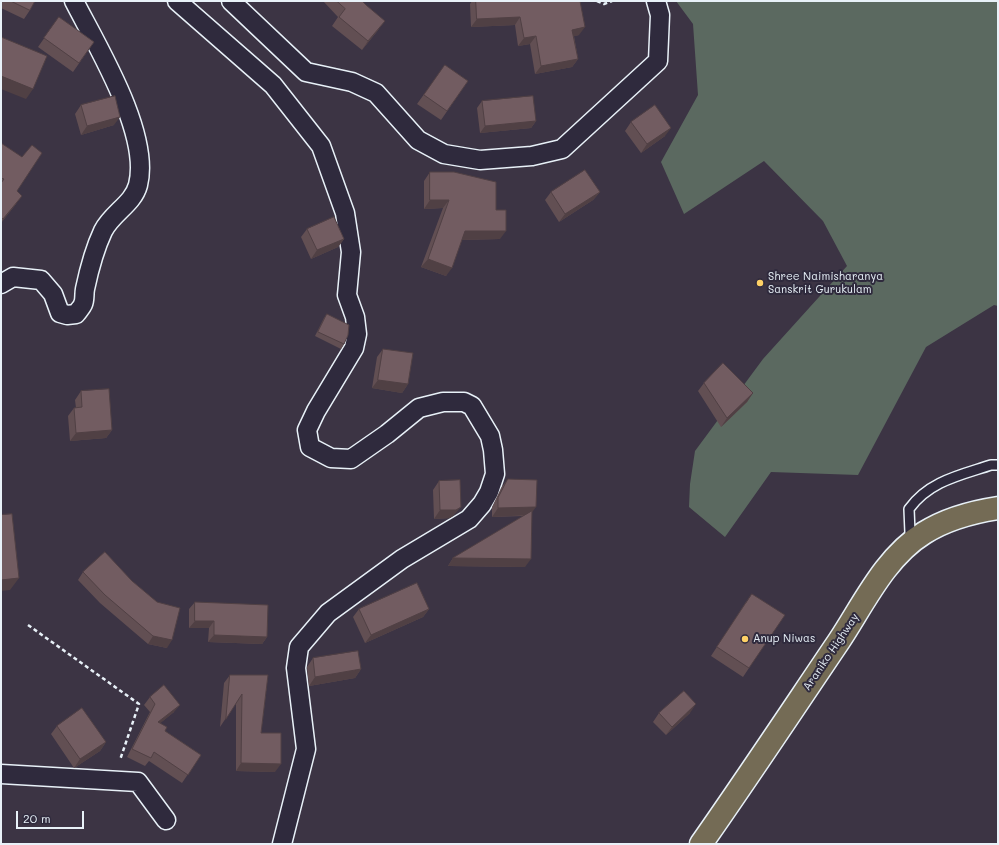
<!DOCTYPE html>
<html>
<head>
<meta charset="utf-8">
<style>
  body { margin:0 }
  #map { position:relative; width:999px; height:845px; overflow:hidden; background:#3c3444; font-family:Mali,sans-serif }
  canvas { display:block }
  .frame { position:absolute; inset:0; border:2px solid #e8f1f8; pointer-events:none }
  .scale { position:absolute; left:16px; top:811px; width:68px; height:18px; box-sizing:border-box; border:2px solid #e8f1f8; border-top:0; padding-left:5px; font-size:12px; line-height:14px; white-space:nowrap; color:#e8f1f8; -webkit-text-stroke:3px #2f2a3d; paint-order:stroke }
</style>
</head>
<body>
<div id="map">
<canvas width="999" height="845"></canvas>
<div class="frame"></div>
<div class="scale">20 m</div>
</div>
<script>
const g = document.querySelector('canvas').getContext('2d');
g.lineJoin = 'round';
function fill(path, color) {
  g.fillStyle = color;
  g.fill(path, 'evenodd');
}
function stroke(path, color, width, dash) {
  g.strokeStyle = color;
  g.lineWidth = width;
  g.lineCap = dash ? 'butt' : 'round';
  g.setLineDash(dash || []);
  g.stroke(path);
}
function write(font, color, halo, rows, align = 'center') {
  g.font = font + ' Mali,sans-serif';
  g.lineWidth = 4;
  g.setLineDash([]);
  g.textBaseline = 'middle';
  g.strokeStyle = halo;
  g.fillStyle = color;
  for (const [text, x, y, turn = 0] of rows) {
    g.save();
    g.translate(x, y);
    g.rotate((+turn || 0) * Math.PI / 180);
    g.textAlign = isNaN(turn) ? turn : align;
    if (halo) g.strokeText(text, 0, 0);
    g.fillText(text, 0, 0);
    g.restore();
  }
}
const green = new Path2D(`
  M 676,1 L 998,1 L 998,306 L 994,305 L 926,347 L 858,475 L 771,472 L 725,537 L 689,507 L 690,484 L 695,451 L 763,359 L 847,266 L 823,221 L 764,161 L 684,214 L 661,162 L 698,95 L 693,24 Z`);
const path = new Path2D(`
  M 597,1 L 604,4 L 612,1
  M 28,625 L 139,704 L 120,760`);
const lane = new Path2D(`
  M 913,540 L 910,533 L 909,509 C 929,481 961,475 991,465 L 998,465`);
const street = new Path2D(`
  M 177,1 L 273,85 L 321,146 L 345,213 L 351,252 L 347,295 L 355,317 L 357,334 L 354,348 L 316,411 L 307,430 L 310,447 L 331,458 L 351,459 L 387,434 L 419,408 L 443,402 L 464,402 L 472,406 L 490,436 L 493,450 L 495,474 L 489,492 L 482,504 L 469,519 L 402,559 L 328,613 L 299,647 L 296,668 L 306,749 L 282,844
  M 231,1 L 306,72 L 352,82 L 376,93 L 418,140 L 444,154 L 480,160 L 532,156 L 562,149 L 658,61 L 660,15 L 656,1
  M 1,284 L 13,277 L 41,280 L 53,294 L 60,313 L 67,315 L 76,314 C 78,311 82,307 83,304 C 85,300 84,294 85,289 C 89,270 95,248 103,231 C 112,213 133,204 138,185 C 151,134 97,46 74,1
  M 1,774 L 138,782 L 166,820`);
const highway = new Path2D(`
  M 701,844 C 748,777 793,709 839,641 C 863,605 885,557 924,533 C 946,519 972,512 998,508`);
const wall = new Path2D(`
  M 1,1 L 35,1 L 30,10 L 24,19 L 1,8 Z
  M 323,1 L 362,1 L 379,29 L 362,50 L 332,26 L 338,17 Z
  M 472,1 L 476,1 L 579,35 L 574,36 L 578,59 L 572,67 L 535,74 L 530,44 L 518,46 L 515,25 L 471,27 L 470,4 Z
  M 59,17 L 94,42 L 73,72 L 38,47 Z
  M 445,65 L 468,81 L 441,120 L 417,104 Z
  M 482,101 L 536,121 L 531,128 L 480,133 L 477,108 Z
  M 81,105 L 114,125 L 81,135 L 75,114 Z
  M 631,122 L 665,136 L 641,153 L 625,131 Z
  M 1,143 L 17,191 L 16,204 L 1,223 Z
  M 430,172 L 496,210 L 500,239 L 462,240 L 446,276 L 421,267 L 443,208 L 424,209 L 424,181 Z
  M 551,192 L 600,192 L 593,200 L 559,222 L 545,200 Z
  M 307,229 L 344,239 L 338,247 L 311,259 L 301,237 Z
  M 327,314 L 344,344 L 341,349 L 315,336 L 324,318 Z
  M 383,349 L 408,384 L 402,393 L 372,388 L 377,357 Z
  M 704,383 L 753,393 L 747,402 L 721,427 L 698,391 Z
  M 81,391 L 112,430 L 106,438 L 70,441 L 68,416 L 74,408 L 76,408 L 75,400 Z
  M 508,479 L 532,513 L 525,567 L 448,566 L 453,558 L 523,516 L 492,517 L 492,507 L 501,488 Z
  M 439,481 L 454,515 L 450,518 L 434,519 L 433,490 Z
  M 83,572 L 132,581 L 157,602 L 167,648 L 148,644 L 100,603 L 78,580 Z
  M 195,602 L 267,637 L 262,644 L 208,642 L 209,628 L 189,628 L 189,609 Z
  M 746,602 L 749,668 L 743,677 L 711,656 Z
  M 359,609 L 429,609 L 423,617 L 365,643 L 353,617 Z
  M 313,658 L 361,669 L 355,678 L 309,686 L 307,667 Z
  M 230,675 L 268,675 L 261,733 L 275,772 L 236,771 L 236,703 L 220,727 L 224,683 Z
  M 150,697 L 174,712 L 160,723 L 165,731 L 201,755 L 182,783 L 149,761 L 145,766 L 127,757 L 150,712 L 144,705 Z
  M 659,713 L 690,713 L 666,735 L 653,722 Z
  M 57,726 L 106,742 L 100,751 L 74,768 L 51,734 Z`);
const shadedWall = new Path2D(`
  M 520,17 L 515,25 L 471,27 L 477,19 Z
  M 385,21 L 379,29 L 362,50 L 368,41 Z
  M 585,27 L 579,35 L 567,38 L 572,30 Z
  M 536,36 L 530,44 L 518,46 L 524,38 Z
  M 578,59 L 572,67 L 535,74 L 541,66 Z
  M 1,76 L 33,89 L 26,99 L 1,89 Z
  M 120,117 L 114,125 L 81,135 L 87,126 Z
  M 536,121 L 531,128 L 480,133 L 485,126 Z
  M 671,128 L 665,136 L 641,153 L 647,144 Z
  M 600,192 L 593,200 L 559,222 L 565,214 Z
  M 22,196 L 16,204 L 1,223 L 3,219 Z
  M 430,200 L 449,200 L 443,208 L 424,209 Z
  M 465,231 L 506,231 L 500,239 L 459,240 Z
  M 344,239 L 338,247 L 311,259 L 317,250 Z
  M 428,259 L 452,268 L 446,276 L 421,267 Z
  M 378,380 L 408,384 L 402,393 L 372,388 Z
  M 753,393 L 747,402 L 721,427 L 727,418 Z
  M 112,430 L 106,438 L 70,441 L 76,433 Z
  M 461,507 L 454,515 L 450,518 L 434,519 L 440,510 Z
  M 536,507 L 530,515 L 492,517 L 498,508 Z
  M 453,558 L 531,559 L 525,567 L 448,566 Z
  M 19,578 L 10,590 L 1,591 L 1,580 Z
  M 429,609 L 423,617 L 365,643 L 371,635 Z
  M 195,621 L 214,621 L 209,628 L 189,628 Z
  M 214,635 L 267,637 L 262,644 L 208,642 Z
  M 153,636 L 172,640 L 167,648 L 148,644 Z
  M 361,669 L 355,678 L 309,686 L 315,677 Z
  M 696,704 L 690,713 L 666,735 L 672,727 Z
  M 180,705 L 174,712 L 152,730 L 158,722 Z
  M 106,742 L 100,751 L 74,768 L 80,759 Z
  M 241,763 L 281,764 L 275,772 L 236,771 Z`);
const building = new Path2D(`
  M 11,1 L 35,1 L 30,10 Z
  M 337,1 L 362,1 L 366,5 L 385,21 L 368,41 L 339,17 L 345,9 Z
  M 476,1 L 580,1 L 585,27 L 572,30 L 578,59 L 541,66 L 536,36 L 524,38 L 520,17 L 477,19 Z
  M 59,17 L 94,42 L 79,63 L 44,38 Z
  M 1,37 L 47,56 L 33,89 L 1,76 Z
  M 445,65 L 468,81 L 447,111 L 424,95 Z
  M 115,96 L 120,117 L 87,126 L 81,105 Z
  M 533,96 L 536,121 L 485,126 L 482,101 Z
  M 655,105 L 671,128 L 647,144 L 631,122 Z
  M 1,143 L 22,157 L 32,145 L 42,153 L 17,191 L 22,196 L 3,219 L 1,217 L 1,183 L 4,179 L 1,178 Z
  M 585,170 L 600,192 L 565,214 L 551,192 Z
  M 430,172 L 454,172 L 496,182 L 496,210 L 506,210 L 506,231 L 465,231 L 452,268 L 428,259 L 449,200 L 430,200 Z
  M 334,217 L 344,239 L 317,250 L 307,229 Z
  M 327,314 L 349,325 L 348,335 L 344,344 L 318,332 Z
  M 383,349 L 413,353 L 408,384 L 378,380 Z
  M 723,363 L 753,393 L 727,418 L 704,383 Z
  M 109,389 L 112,430 L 76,433 L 74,408 L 82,407 L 81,391 Z
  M 508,479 L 537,480 L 536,507 L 498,508 L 498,498 Z
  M 460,480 L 461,507 L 456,510 L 440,510 L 439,481 Z
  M 532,511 L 531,559 L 453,558 Z
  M 12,514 L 19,578 L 1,580 L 1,515 Z
  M 105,552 L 132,581 L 157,602 L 180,608 L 172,640 L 153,636 L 105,595 L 83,572 Z
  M 417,583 L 429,609 L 371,635 L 359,609 Z
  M 752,594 L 785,615 L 749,668 L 717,647 Z
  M 195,602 L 268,605 L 267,637 L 214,635 L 214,621 L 195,621 Z
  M 358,651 L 361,669 L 315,677 L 313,658 Z
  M 230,675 L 268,675 L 261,733 L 281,733 L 281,764 L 241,763 L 242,694 L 226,719 Z
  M 164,685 L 180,705 L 158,722 L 167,727 L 165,731 L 201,755 L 188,775 L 154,752 L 151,758 L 132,749 L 155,704 L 150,697 Z
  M 684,691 L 696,704 L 672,727 L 659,713 Z
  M 82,708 L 106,742 L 80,759 L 57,726 Z`);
const markers = [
  [760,283,4,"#ffd166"],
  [745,639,4,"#ffd166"]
];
const poiNames = [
  ["Shree Naimisharanya",768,277],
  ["Sanskrit Gurukulam",768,290],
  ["Anup Niwas",753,639]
];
const streetNames = [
  ["Araniko Highway",831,652,-56]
];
fill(green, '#5b6960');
stroke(lane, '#e8f1f8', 12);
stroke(street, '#e8f1f8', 21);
stroke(highway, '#e8f1f8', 25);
stroke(path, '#e8f1f8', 2.5, [4, 3]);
stroke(lane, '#2f2a3d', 9);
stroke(street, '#2f2a3d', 18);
stroke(highway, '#746b55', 22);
fill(wall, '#624f53');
fill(shadedWall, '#504044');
fill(building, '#725c61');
stroke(building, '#504044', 1);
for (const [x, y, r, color] of markers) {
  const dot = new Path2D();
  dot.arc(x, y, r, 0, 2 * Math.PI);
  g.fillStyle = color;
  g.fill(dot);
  stroke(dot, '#2f2a3d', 1.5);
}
write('11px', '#e8f1f8', '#2f2a3d', poiNames, 'left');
write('11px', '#e8f1f8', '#2f2a3d', streetNames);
</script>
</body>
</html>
